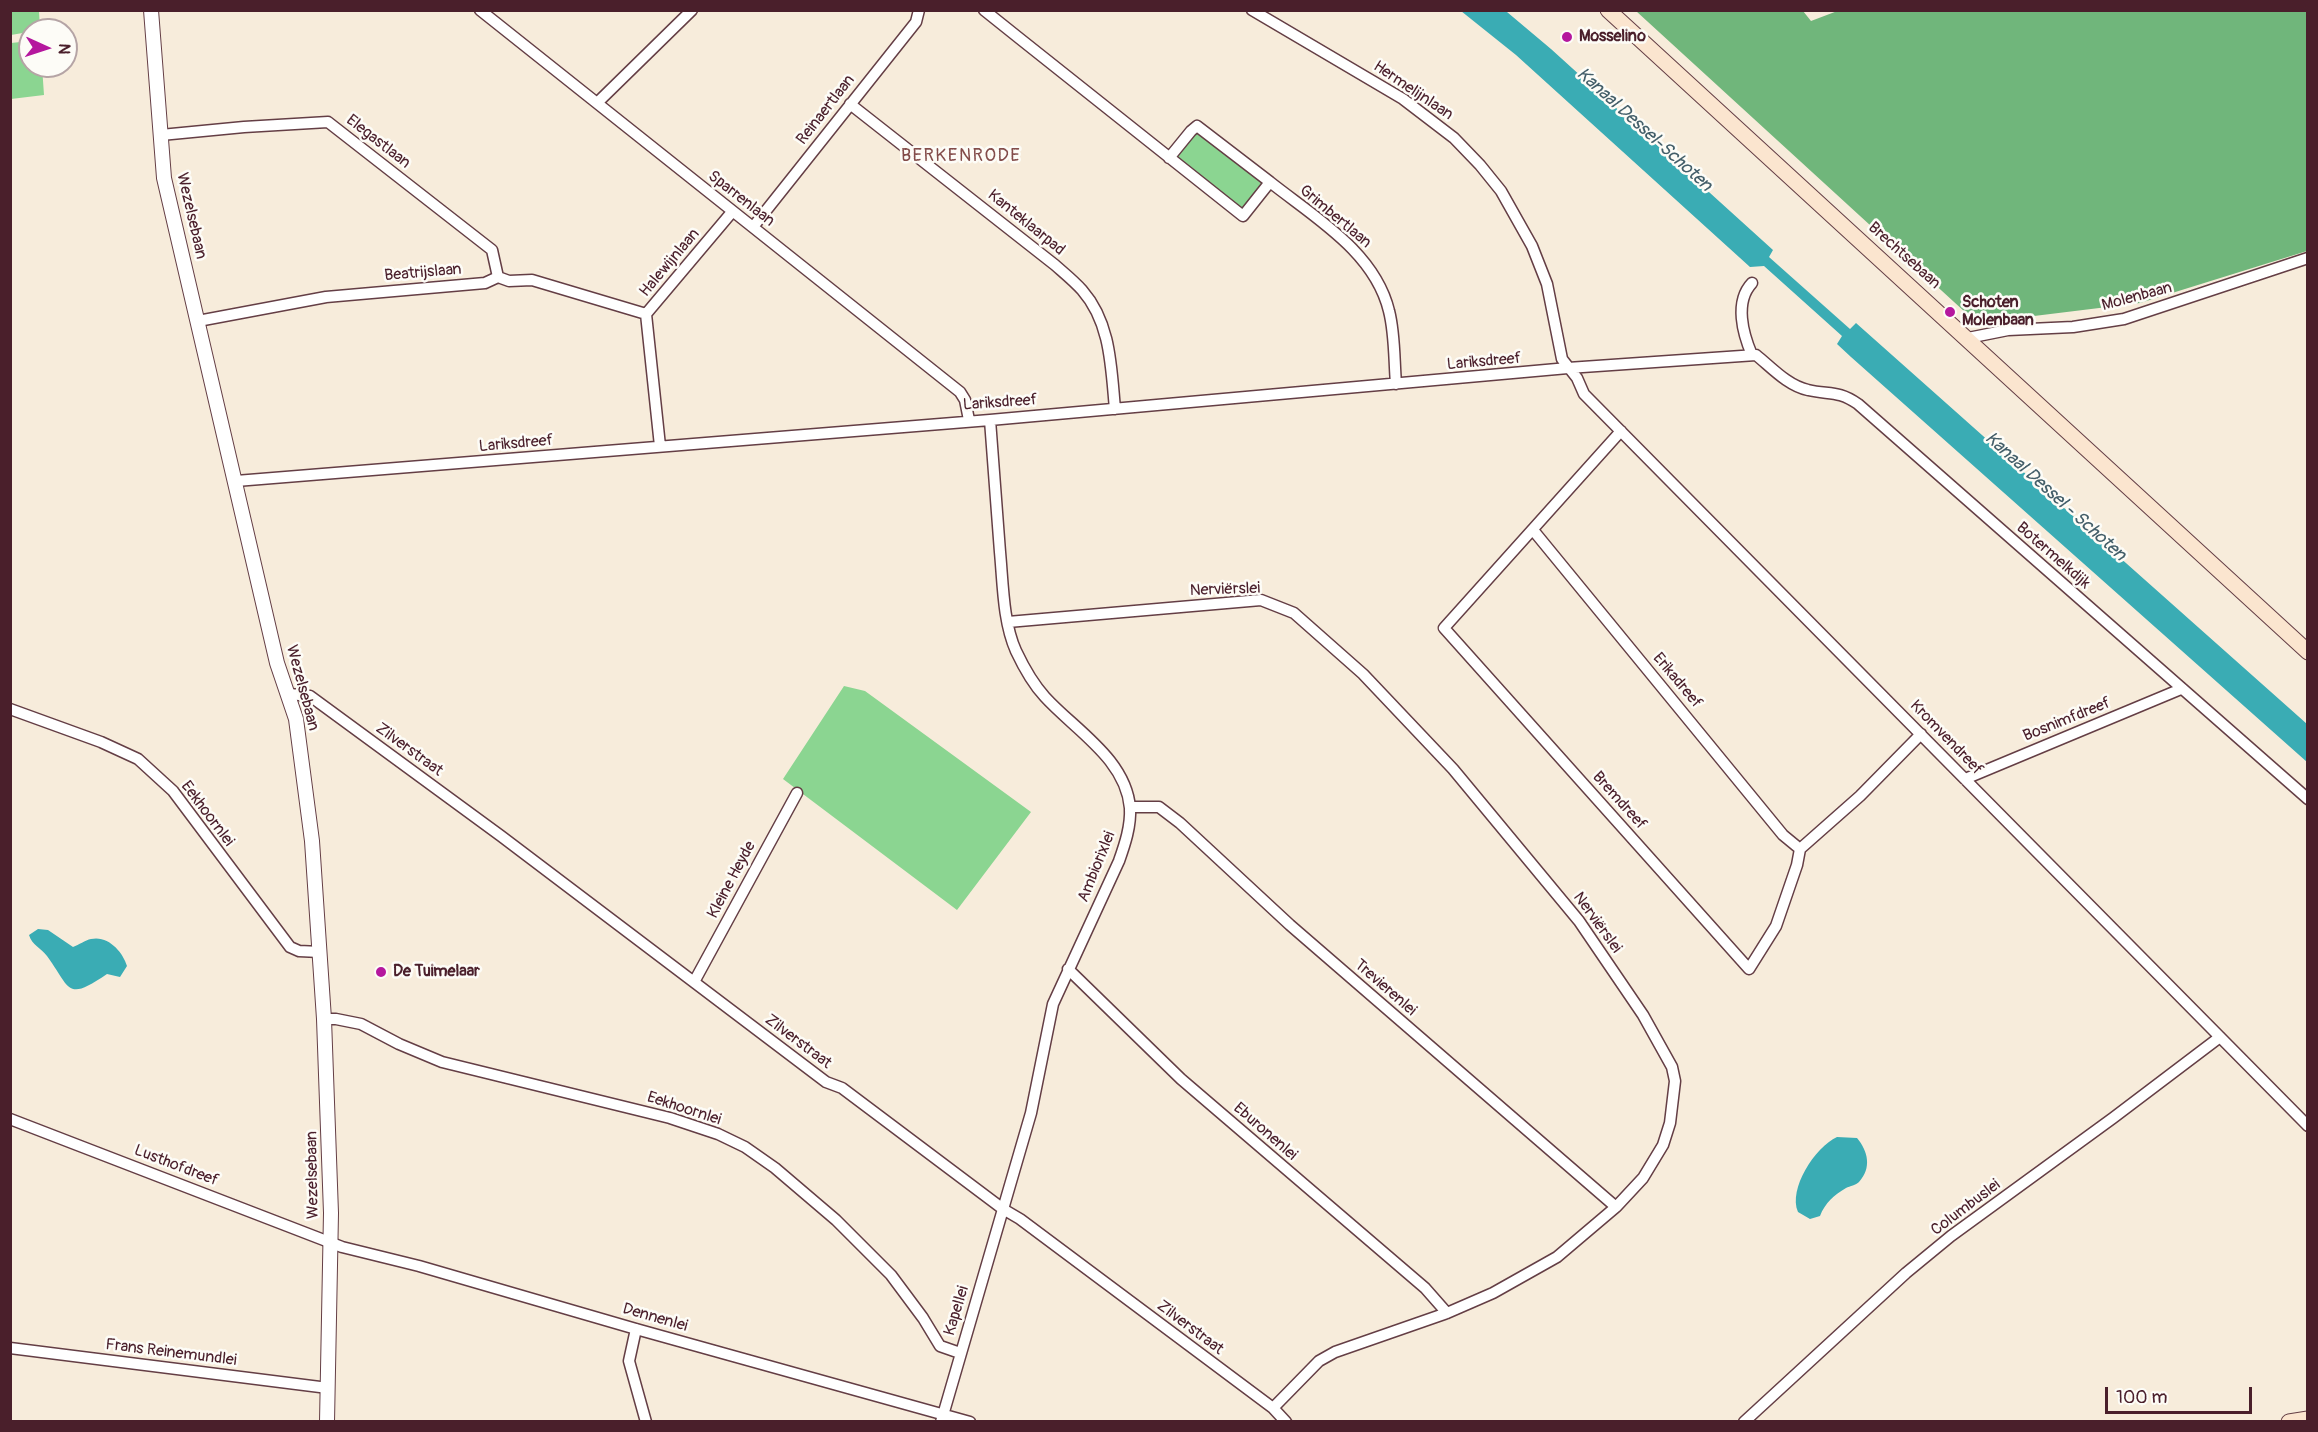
<!DOCTYPE html>
<html>
<head>
<meta charset="utf-8">
<style>
  body { margin:0 }
  #map { position:relative; width:2318px; height:1432px; overflow:hidden; background:#f7ecdb; font-family:Pangolin,sans-serif }
  canvas { display:block }
  .frame { position:absolute; inset:0; border:12px solid #4a1f2b; pointer-events:none }
  .north { position:absolute; left:18px; top:18px; width:60px; height:60px; box-sizing:border-box; background:#fdfcf7; border:2px solid #b5a4a5; border-radius:50%; rotate:93deg; font-size:16px; font-weight:700; line-height:24px; text-align:center; color:#4a1f2b }
  .north::after { content:''; display:block; margin:auto; width:21px; height:27px; background:#b5179e; clip-path:polygon(50% 0,100% 100%,50% 72%,0 100%) }
  .scale { position:absolute; left:2105px; top:1387px; width:147px; height:27px; box-sizing:border-box; border:3px solid #4a1f2b; border-top:0; padding-left:8px; font-size:18px; line-height:21px; white-space:nowrap; color:#4a1f2b; -webkit-text-stroke:4px #fdfcf7; paint-order:stroke }
</style>
</head>
<body>
<div id="map">
<canvas width="2318" height="1432"></canvas>
<div class="frame"></div>
<div class="north">N</div>
<div class="scale">100 m</div>
</div>
<script>
const g = document.querySelector('canvas').getContext('2d');
g.lineJoin = 'round';
function fill(path, color) {
  g.fillStyle = color;
  g.fill(path, 'evenodd');
}
function stroke(path, color, width, dash) {
  g.strokeStyle = color;
  g.lineWidth = width;
  g.lineCap = dash ? 'butt' : 'round';
  g.setLineDash(dash || []);
  g.stroke(path);
}
function write(font, color, halo, rows, align = 'center') {
  g.font = font + ' Pangolin,sans-serif';
  g.lineWidth = 5;
  g.setLineDash([]);
  g.textBaseline = 'middle';
  g.strokeStyle = halo;
  g.fillStyle = color;
  for (const [text, x, y, turn = 0] of rows) {
    g.save();
    g.translate(x, y);
    g.rotate((+turn || 0) * Math.PI / 180);
    g.textAlign = isNaN(turn) ? turn : align;
    if (halo) g.strokeText(text, 0, 0);
    g.fillText(text, 0, 0);
    g.restore();
  }
}
const green = new Path2D(`
  M 11,10 L 39,11 L 40,30 L 11,35 Z
  M 30,41 L 30,66 L 42,66 L 44,95 L 11,99 L 11,43 Z
  M 1197,131 L 1264,184 L 1246,207 L 1241,210 L 1175,158 Z
  M 844,686 L 865,691 L 1031,812 L 957,910 L 783,779 Z`);
const forest = new Path2D(`
  M 1840,10 L 2307,11 L 2307,251 L 2140,303 L 1977,323 L 1636,11 L 1803,11 L 1811,21 Z`);
const water = new Path2D(`
  M 1461,11 L 1507,12 L 1551,49 L 1773,250 L 1769,257 L 1850,329 L 1856,323 L 2307,724 L 2307,762 L 1851,357 L 1837,344 L 1842,336 L 1764,266 L 1750,267 L 1516,55 Z
  M 38,929 L 48,930 L 73,947 C 79,945 85,940 91,939 C 108,935 123,952 127,966 L 120,977 L 107,974 C 66,1002 71,989 47,956 C 41,948 32,945 29,935 Z
  M 1837,1137 L 1857,1138 C 1868,1151 1872,1168 1859,1182 C 1856,1185 1850,1186 1846,1188 C 1834,1195 1825,1203 1820,1216 L 1810,1219 L 1798,1212 C 1788,1189 1815,1147 1837,1137 Z`);
const minor = new Path2D(`
  M 480,10 L 960,392 L 965,400 L 969,420
  M 984,10 L 1019,38 L 1243,216 L 1270,182 L 1197,126 L 1191,131 L 1169,158
  M 1252,10 L 1403,99 L 1454,138 L 1480,165 L 1501,191 L 1532,246 L 1547,284 L 1562,359 L 1577,378 L 1584,394 L 2308,1126
  M 597,103 L 692,10
  M 850,104 L 1055,265 C 1064,273 1074,281 1082,290 C 1111,323 1111,367 1115,409
  M 161,135 L 244,127 L 328,122 L 492,250 L 498,277
  M 1270,182 C 1314,217 1375,252 1389,311 C 1395,334 1394,360 1396,384
  M 753,227 L 916,22 L 919,10
  M 198,321 L 326,297 L 485,283 L 498,277 L 509,281 L 532,280 L 646,314
  M 1968,338 L 2008,330 L 2073,327 L 2124,319 L 2308,258
  M 1752,355 C 1743,334 1734,302 1752,283
  M 1621,431 L 1444,628 L 1749,969 L 1776,926 L 1797,865 L 1800,849 L 1860,796 L 1921,734
  M 660,446 L 646,314 L 732,212
  M 236,481 L 990,420 L 1568,368 L 1756,355 C 1771,367 1788,386 1808,390 C 1829,395 1838,390 1858,404 L 2308,799
  M 1533,530 L 1783,835 L 1800,849
  M 1008,622 L 1261,600 L 1294,613 L 1363,674 L 1453,769 L 1579,921 L 1643,1015 L 1672,1067 L 1675,1081 L 1670,1123 L 1663,1145 L 1643,1178 L 1616,1207 L 1557,1257 L 1493,1293 L 1447,1313 L 1335,1352 L 1319,1361 L 1273,1408
  M 289,694 L 310,696 L 501,836 L 826,1082 L 842,1088 L 1003,1209 L 1020,1219 L 1273,1408 L 1286,1422
  M 10,709 L 101,742 L 138,759 L 173,791 L 290,947 L 299,951 L 320,952
  M 1965,779 L 2181,689
  M 1130,807 L 1159,807 L 1180,823 L 1290,925 L 1616,1207
  M 1068,969 L 1181,1079 L 1425,1288 L 1447,1313
  M 694,982 L 797,793
  M 324,1019 L 336,1019 L 361,1024 L 399,1044 L 442,1062 L 670,1118 L 718,1134 L 745,1147 L 775,1168 L 836,1220 L 891,1275 L 923,1318 L 940,1346 L 960,1353
  M 10,1119 L 342,1247 L 419,1266 L 636,1329 L 970,1422
  M 636,1329 L 629,1361 L 646,1422
  M 10,1348 L 328,1388
  M 941,1422 L 1031,1113 L 1053,1004 L 1119,861 C 1125,844 1131,826 1130,808 C 1126,759 1075,730 1045,697 C 1033,684 1024,668 1016,651 C 1003,622 1003,584 1000,552 C 997,508 993,464 990,420
  M 1744,1422 L 1906,1273 L 1951,1236 L 2113,1118 L 2220,1037`);
const tertiary = new Path2D(`
  M 151,10 L 164,178 L 277,663 L 296,719 L 312,841 L 324,1019 L 331,1213 L 327,1422`);
const secondary = new Path2D(`
  M 1608,10 C 1841,225 2075,437 2308,652
  M 2289,1422 L 2308,1419`);
const markers = [
  [1567,37,6,"#b5179e"],
  [1950,312,6,"#b5179e"],
  [381,972,6,"#b5179e"]
];
const poiNames = [
  ["Mosselino",1579,37],
  ["Schoten",1962,303],
  ["Molenbaan",1962,321],
  ["De Tuimelaar",393,972]
];
const streetNames = [
  ["Hermelijnlaan",1413,91,34],
  ["Reinaertlaan",826,110,-52],
  ["Elegastlaan",378,142,38],
  ["Sparrenlaan",741,199,38],
  ["Wezelsebaan",191,216,77],
  ["Grimbertlaan",1335,217,40],
  ["Kanteklaarpad",1026,223,39],
  ["Brechtsebaan",1904,256,42],
  ["Halewijnlaan",670,263,-50],
  ["Beatrijslaan",423,273,-5],
  ["Molenbaan",2137,297,-15],
  ["Lariksdreef",1484,362,-5],
  ["Lariksdreef",1000,403,-4],
  ["Lariksdreef",516,444,-5],
  ["Botermelkdijk",2053,556,41],
  ["Nerviërslei",1225,590,-2],
  ["Erikadreef",1677,681,50],
  ["Wezelsebaan",302,688,75],
  ["Bosnimfdreef",2067,720,-22],
  ["Kromvendreef",1946,738,46],
  ["Zilverstraat",409,750,36],
  ["Bremdreef",1619,801,48],
  ["Eekhoornlei",207,814,53],
  ["Ambiorixlei",1097,867,-68],
  ["Kleine Heyde",732,880,-62],
  ["Nerviërslei",1597,923,54],
  ["Trevierenlei",1385,988,41],
  ["Zilverstraat",798,1042,37],
  ["Eekhoornlei",684,1109,18],
  ["Eburonenlei",1265,1132,41],
  ["Lusthofdreef",176,1166,21],
  ["Wezelsebaan",313,1175,-91],
  ["Columbuslei",1966,1208,-37],
  ["Kapellei",957,1311,-73],
  ["Dennenlei",655,1318,16],
  ["Zilverstraat",1190,1328,37],
  ["Frans Reinemundlei",171,1353,7]
];
const waterNames = [
  ["Kanaal Dessel-Schoten",1644,130,42],
  ["Kanaal Dessel - Schoten",2055,497,42]
];
const neighbourhoodNames = [
  ["BERKENRODE",961,156]
];
fill(green, '#8bd591');
fill(forest, '#70b67b');
fill(water, '#3aacb4');
stroke(minor, '#643e45', 13);
stroke(tertiary, '#643e45', 16);
stroke(secondary, '#643e45', 17);
stroke(minor, '#fff', 10);
stroke(tertiary, '#fff', 14);
stroke(secondary, '#fbe5cf', 15);
for (const [x, y, r, color] of markers) {
  const dot = new Path2D();
  dot.arc(x, y, r, 0, 2 * Math.PI);
  g.fillStyle = color;
  g.fill(dot);
  stroke(dot, '#fdfcf7', 2);
}
write('bold 16px', '#4a1f2b', '#fdfcf7', poiNames, 'left');
write('16px', '#4a1f2b', '#fdfcf7', streetNames);
write('italic 18px', '#435e69', '#fdfcf7', waterNames);
g.letterSpacing = '1.5px';
write('18px', '#834c4a', '#fdfcf7', neighbourhoodNames);
g.letterSpacing = '0px';
</script>
</body>
</html>
